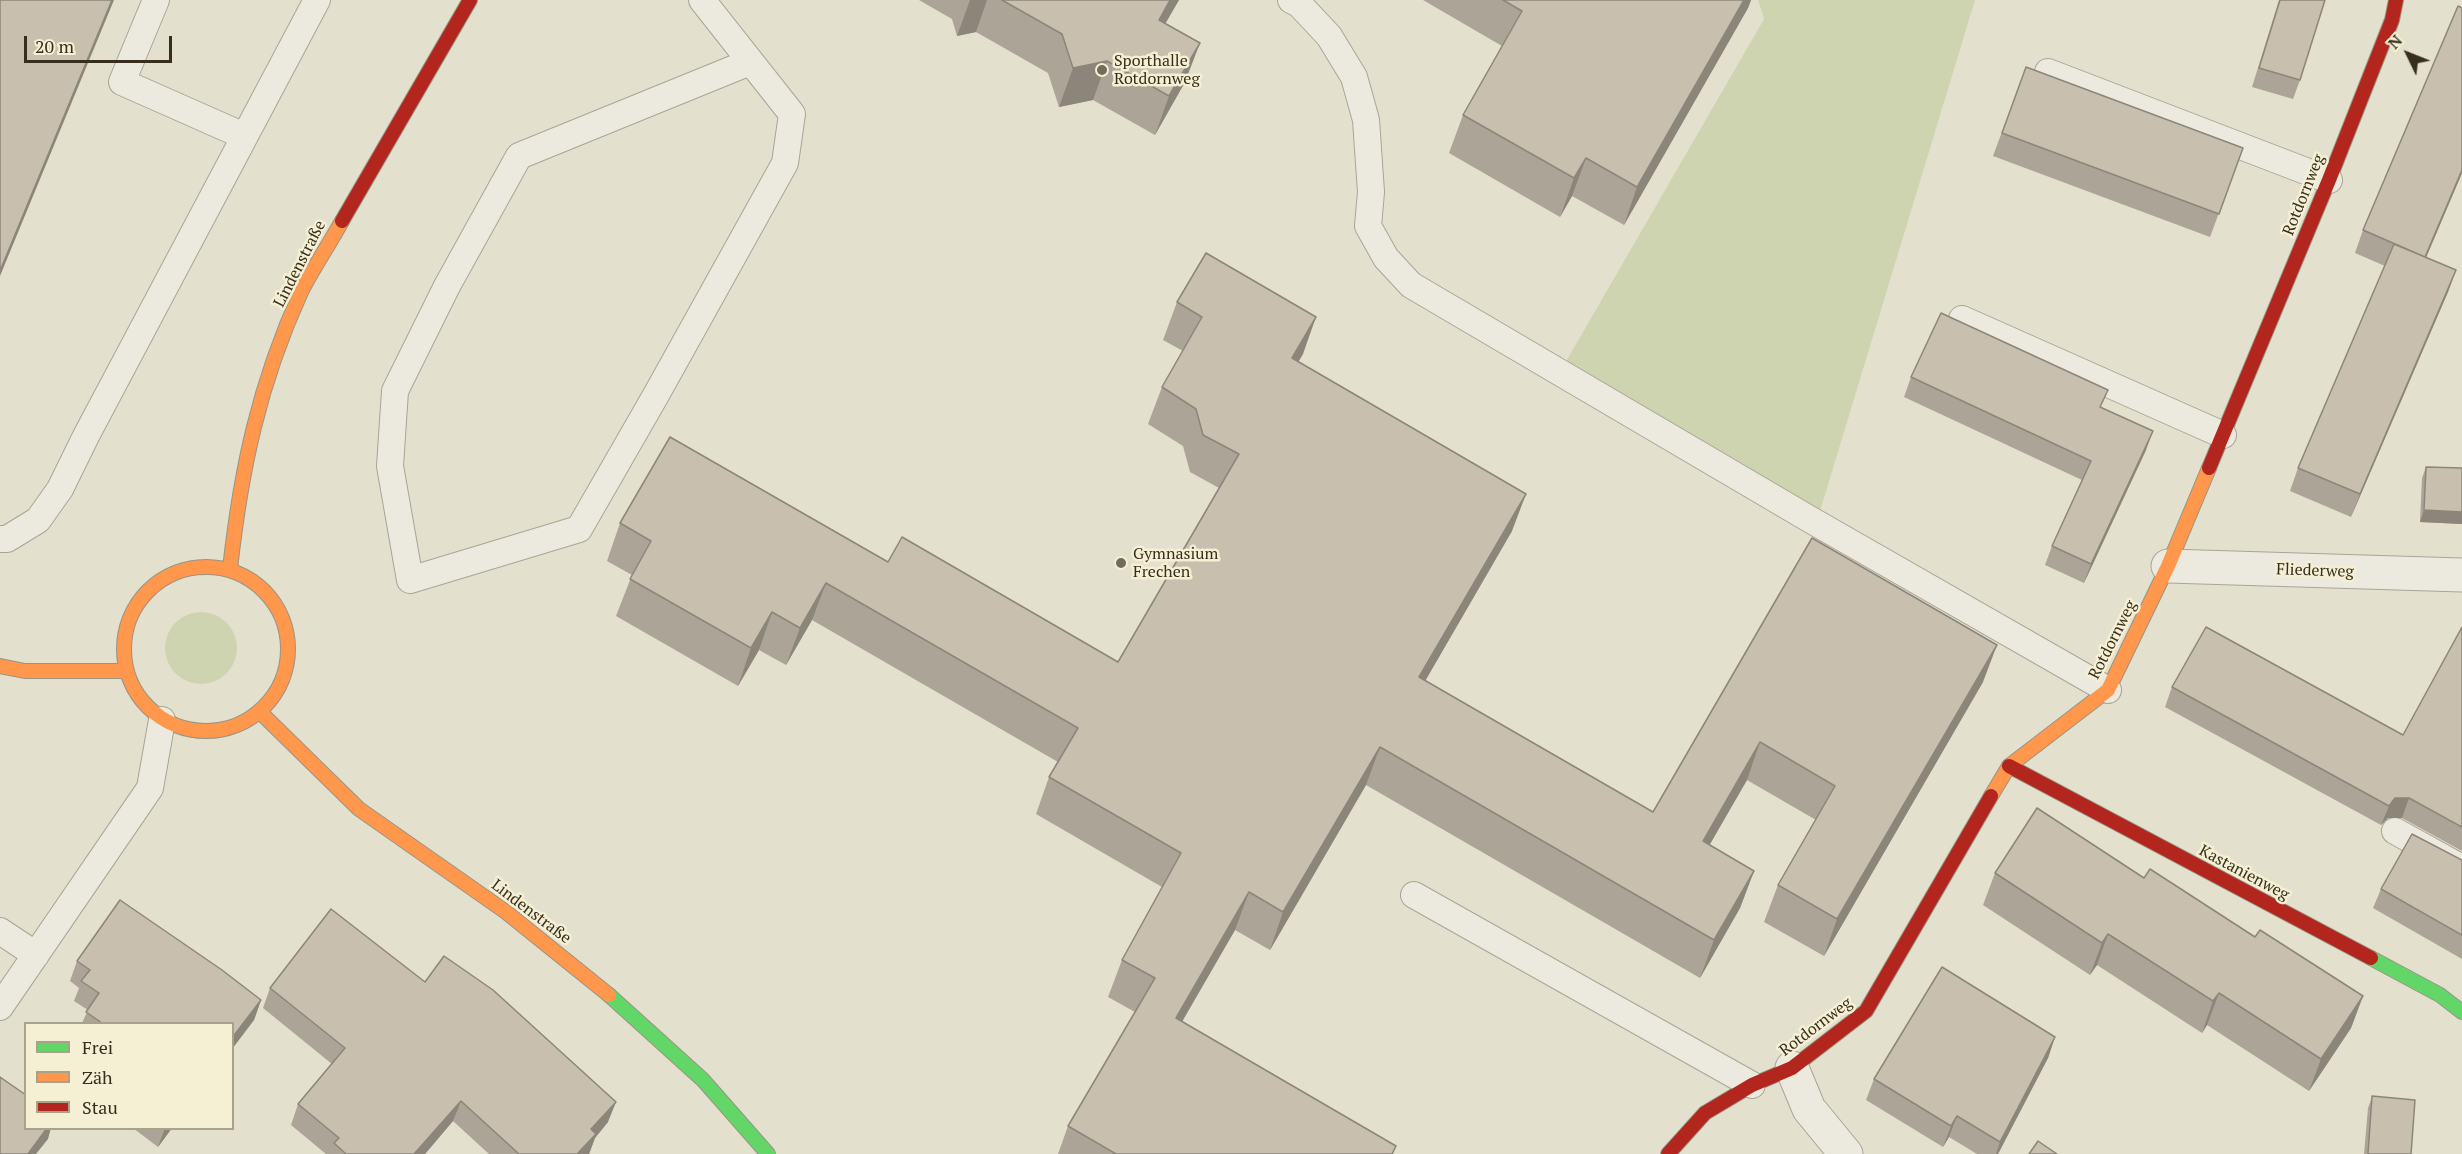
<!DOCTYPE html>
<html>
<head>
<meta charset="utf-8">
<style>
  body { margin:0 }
  #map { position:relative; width:2462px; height:1154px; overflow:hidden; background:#e3e0cd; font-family:"PT Serif",serif }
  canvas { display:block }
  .legend { position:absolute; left:24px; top:1022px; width:210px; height:108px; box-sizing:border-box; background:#f5f0d3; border:2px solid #a9a28b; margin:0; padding:8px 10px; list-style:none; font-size:18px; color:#382e1e }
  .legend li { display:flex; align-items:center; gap:12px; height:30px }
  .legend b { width:30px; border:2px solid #a9a28b }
  .north { position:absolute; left:2378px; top:24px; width:60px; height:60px; -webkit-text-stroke:4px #f5f0d3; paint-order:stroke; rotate:313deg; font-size:16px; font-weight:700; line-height:24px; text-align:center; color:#382e1e }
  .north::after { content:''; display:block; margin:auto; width:21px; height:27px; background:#382e1e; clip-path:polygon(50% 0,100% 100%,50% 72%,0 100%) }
  .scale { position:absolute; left:24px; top:36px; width:148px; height:27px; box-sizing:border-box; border:3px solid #382e1e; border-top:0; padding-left:8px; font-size:18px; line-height:21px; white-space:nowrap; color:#382e1e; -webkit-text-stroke:4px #f5f0d3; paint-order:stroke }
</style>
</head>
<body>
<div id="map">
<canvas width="2462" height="1154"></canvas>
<ul class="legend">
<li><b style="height:8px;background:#63d668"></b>Frei</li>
<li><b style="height:8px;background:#ff974d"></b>Zäh</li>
<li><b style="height:8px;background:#b3261e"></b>Stau</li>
</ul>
<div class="north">N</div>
<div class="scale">20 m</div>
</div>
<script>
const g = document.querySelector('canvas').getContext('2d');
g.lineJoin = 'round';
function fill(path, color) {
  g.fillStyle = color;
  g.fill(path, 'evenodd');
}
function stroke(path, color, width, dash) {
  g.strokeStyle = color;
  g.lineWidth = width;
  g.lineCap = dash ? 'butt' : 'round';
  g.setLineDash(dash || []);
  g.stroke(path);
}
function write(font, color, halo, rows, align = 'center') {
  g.font = font + ' "PT Serif",serif';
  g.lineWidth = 5;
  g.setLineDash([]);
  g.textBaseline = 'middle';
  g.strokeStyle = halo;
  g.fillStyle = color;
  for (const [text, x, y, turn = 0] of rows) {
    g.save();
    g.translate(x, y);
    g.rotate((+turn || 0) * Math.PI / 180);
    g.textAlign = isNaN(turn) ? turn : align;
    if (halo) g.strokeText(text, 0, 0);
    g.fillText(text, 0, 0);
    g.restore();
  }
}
const green = new Path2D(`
  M 1758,0 L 1975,0 L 1820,511 L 1564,365 L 1764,19 Z
  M165 648a36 36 0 1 1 72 0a36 36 0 1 1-72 0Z`);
const lane = new Path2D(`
  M 156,0 L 122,82 L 244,136
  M 702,0 L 792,114 L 785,163 L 656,395 L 579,529 L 410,580 L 390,466 L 395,391 L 447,286 L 519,156 L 750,62
  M 1291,0 L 1299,4 L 1329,36 L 1354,77 L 1366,120 L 1371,192 L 1368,226 L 1386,258 L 1411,285 L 1811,520 L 2108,690
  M 2048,72 L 2329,180
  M 1962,319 L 2223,435
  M 0,539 L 7,539 L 38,520 L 60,489 L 86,436 L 317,0
  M 2395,831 L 2462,868
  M 1414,895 L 1752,1085
  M 0,931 L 36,955
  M 0,1007 L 150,788 L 162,720`);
const street = new Path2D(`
  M 2168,566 L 2462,575
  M 1792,1068 L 1809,1109 L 1846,1154`);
const fast = new Path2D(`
  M 2371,958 L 2440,995 L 2462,1012
  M 609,995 L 703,1080 L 768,1154`);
const slow = new Path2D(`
  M124 649a82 82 0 1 1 164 0a82 82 0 1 1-164 0Z
  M 230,569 C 241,469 259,384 301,292 C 313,268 329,245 342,221
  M 0,666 L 25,671 L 126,671
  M 260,712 L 359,809 L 506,912 L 609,995
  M 1991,796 L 2009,766 L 2108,690 L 2168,566 L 2209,468`);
const jam = new Path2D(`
  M 342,221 L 470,0
  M 2209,468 L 2329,180 L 2392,20 L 2396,0
  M 2009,766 L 2371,958
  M 1668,1154 L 1705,1113 L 1752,1085 L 1792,1068 L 1866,1011 L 1991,796`);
const wall = new Path2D(`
  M 919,0 L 1179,0 L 1165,23 L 1185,82 L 1155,135 L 1093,100 L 1059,107 L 1048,73 L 976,32 L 957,36 L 952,19 Z
  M 1423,0 L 1751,0 L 1748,8 L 1624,225 L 1572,196 L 1560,217 L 1449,153 L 1463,115 L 1502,46 Z
  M 2279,0 L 2325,0 L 2300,80 L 2293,99 L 2252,87 Z
  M 2026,67 L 2243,148 L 2210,237 L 1993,156 Z
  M 2462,173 L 2426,257 L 2456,270 L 2448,292 L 2351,517 L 2290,491 L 2298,468 L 2385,266 L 2355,253 L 2363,230 Z
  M 1177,302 L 1303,354 L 1298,362 L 1512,531 L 1425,681 L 1653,812 L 1812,538 L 1983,682 L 1824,956 L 1764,922 L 1778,885 L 1816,820 L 1747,780 L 1709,845 L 1754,871 L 1740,908 L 1700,978 L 1366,785 L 1270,950 L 1235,930 L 1182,1022 L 1396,1146 L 1393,1154 L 1058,1154 L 1068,1126 L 1135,1012 L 1108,997 L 1122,960 L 1162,887 L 1036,814 L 1049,777 L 1058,762 L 812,620 L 786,665 L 759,650 L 738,686 L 616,616 L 632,575 L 607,561 L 620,523 L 888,562 L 1118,662 L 1219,488 L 1190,472 L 1183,446 L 1148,424 L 1162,387 L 1183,351 L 1163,340 Z
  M 1911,377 L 2102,408 L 2146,450 L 2084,583 L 2045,565 L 2052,546 L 2082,480 L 1904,397 Z
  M 2426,467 L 2462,468 L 2462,524 L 2420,522 L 2422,478 Z
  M 2462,627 L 2462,851 L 2402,818 L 2388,818 L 2381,825 L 2165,707 L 2172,687 L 2403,735 Z
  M 2462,860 L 2462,959 L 2373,908 L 2381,889 Z
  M 1995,873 L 2144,878 L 2255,937 L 2363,996 L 2351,1028 L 2309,1091 L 2207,1025 L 2202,1033 L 2097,965 L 2090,975 L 1983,905 Z
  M 77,961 L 261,1000 L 254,1020 L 232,1049 L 232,1023 L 82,1023 L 88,1010 L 74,1001 L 79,988 L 70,981 Z
  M 425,982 L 608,1122 L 595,1138 L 589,1154 L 489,1154 L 453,1121 L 425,1154 L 326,1154 L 291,1125 L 298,1104 L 332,1064 L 263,1008 L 270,988 Z
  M 2055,1037 L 2048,1058 L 1998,1154 L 1977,1154 L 1949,1137 L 1943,1147 L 1866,1100 L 1874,1079 Z
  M 2372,1097 L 2411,1154 L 2364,1154 L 2368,1108 Z
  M 133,1128 L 172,1128 L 158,1147 Z`);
const shadedWall = new Path2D(`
  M 112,0 L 114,0 L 0,276 L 0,271 Z
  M 970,0 L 987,0 L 976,32 L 957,36 Z
  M 1170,0 L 1179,0 L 1145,59 L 1159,20 Z
  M 1744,0 L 1751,0 L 1748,8 L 1624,225 L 1637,187 Z
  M 1200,43 L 1185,82 L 1155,135 L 1169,96 Z
  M 1107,61 L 1093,100 L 1059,107 L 1073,68 Z
  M 1586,158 L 1572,196 L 1560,217 L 1574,178 Z
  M 2462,170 L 2462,173 L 2417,279 L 2425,257 Z
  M 2456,270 L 2448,292 L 2351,517 L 2360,494 Z
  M 1316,317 L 1303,354 L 1278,396 L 1292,358 Z
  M 2153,431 L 2146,450 L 2084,583 L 2091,564 Z
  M 1526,494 L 1512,531 L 1406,714 L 1419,677 Z
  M 2424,510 L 2462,512 L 2462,524 L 2420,522 Z
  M 826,583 L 812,620 L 786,665 L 800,628 Z
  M 772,612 L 759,650 L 738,686 L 751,648 Z
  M 1997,645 L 1983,682 L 1824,956 L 1837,919 Z
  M 1760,742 L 1747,780 L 1690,879 L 1703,841 Z
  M 1380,747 L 1366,785 L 1270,950 L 1283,912 Z
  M 2395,798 L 2409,798 L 2402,818 L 2388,818 L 2381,825 L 2389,806 Z
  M 1754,871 L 1740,908 L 1700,978 L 1714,940 Z
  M 1249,892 L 1235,930 L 1162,1056 L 1176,1018 Z
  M 2108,934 L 2097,965 L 2090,975 L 2102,943 Z
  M 2219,993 L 2207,1025 L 2202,1033 L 2213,1001 Z
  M 2363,996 L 2351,1028 L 2309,1091 L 2321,1059 Z
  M 261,1000 L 254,1020 L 232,1049 L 232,1038 Z
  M 2055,1037 L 2048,1058 L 1998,1154 L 1996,1154 L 2000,1142 Z
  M 461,1101 L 453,1121 L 425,1154 L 414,1154 Z
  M 616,1102 L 608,1122 L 595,1138 L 589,1154 L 577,1154 L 591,1129 Z
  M 1957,1116 L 1949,1137 L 1943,1147 L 1951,1126 Z
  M 47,1128 L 51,1128 L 48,1139 L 36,1154 L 28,1154 Z
  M 165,1128 L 172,1128 L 158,1147 Z`);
const building = new Path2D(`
  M 0,0 L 112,0 L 0,271 Z
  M 1002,0 L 1170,0 L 1159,20 L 1200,43 L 1169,96 L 1107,61 L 1073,68 L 1062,34 Z
  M 1503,0 L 1744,0 L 1637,187 L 1586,158 L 1574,178 L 1463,115 L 1522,11 Z
  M 2280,0 L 2325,0 L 2300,80 L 2259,68 Z
  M 2458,6 L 2462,8 L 2462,170 L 2425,257 L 2363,230 Z
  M 2026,67 L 2243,148 L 2219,214 L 2002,133 Z
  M 2394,244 L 2456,270 L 2360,494 L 2298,468 Z
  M 1206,253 L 1316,317 L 1292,358 L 1526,494 L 1419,677 L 1653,812 L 1812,538 L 1997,645 L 1837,919 L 1778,885 L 1835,786 L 1760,742 L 1703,841 L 1754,871 L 1714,940 L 1380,747 L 1283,912 L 1249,892 L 1176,1018 L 1396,1146 L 1392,1154 L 1116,1154 L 1068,1126 L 1155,978 L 1122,960 L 1181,853 L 1049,777 L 1078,728 L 826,583 L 800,628 L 772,612 L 751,648 L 630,579 L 651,541 L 620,523 L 670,437 L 888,562 L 902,537 L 1118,662 L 1239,454 L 1203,435 L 1196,409 L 1162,387 L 1202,317 L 1177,302 Z
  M 1941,313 L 2108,390 L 2100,407 L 2153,431 L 2091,564 L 2052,546 L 2091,461 L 1911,377 Z
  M 2426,467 L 2462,468 L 2462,512 L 2424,510 Z
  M 2206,627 L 2403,735 L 2462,627 L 2462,827 L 2409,798 L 2395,798 L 2389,806 L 2172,687 Z
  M 2037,808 L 2144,878 L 2150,869 L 2255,937 L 2260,930 L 2363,996 L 2321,1059 L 2219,993 L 2213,1001 L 2108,934 L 2102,943 L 1995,873 Z
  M 2412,834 L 2462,860 L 2462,935 L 2381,889 Z
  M 120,900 L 222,970 L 261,1000 L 232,1038 L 232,1023 L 102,1023 L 86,1012 L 99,993 L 81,981 L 90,970 L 77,961 Z
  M 331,909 L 425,982 L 444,956 L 493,990 L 616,1102 L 591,1129 L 596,1134 L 577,1154 L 519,1154 L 461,1101 L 414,1154 L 346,1154 L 334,1143 L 339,1138 L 298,1104 L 345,1048 L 270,988 Z
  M 1942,967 L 2055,1037 L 2000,1142 L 1957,1116 L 1951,1126 L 1874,1079 Z
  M 0,1077 L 26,1095 L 26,1128 L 47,1128 L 28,1154 L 0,1154 Z
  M 2372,1096 L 2415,1100 L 2411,1154 L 2368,1154 Z
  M 2038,1141 L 2057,1154 L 2029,1154 Z`);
const markers = [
  [1102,70,6,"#746c5b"],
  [1121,563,6,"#746c5b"]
];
const poiNames = [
  ["Sporthalle",1114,61],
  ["Rotdornweg",1114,79],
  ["Gymnasium",1133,554],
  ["Frechen",1133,572]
];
const streetNames = [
  ["Rotdornweg",2304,195,-68],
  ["Lindenstraße",300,264,-63],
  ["Fliederweg",2315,571,2],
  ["Rotdornweg",2113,640,-63],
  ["Kastanienweg",2244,873,28],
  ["Lindenstraße",531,912,37],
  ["Rotdornweg",1816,1027,-37]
];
fill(green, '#cfd4b0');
stroke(lane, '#a9a596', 28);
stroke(street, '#a9a596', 35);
stroke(fast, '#989486', 16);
stroke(slow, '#989486', 16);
stroke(jam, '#989486', 16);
stroke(lane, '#eceadf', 26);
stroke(street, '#eceadf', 33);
stroke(fast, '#63d668', 14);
stroke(slow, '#ff974d', 14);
stroke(jam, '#b3261e', 14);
fill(wall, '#aca496');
fill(shadedWall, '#8c867a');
fill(building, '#c8bfae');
stroke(building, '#8c867a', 1.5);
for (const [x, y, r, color] of markers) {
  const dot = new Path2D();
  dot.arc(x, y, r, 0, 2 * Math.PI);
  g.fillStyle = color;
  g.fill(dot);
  stroke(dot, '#f5f0d3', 2);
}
write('16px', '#382e1e', '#f5f0d3', poiNames, 'left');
write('16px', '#382e1e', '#f5f0d3', streetNames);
</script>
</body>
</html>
